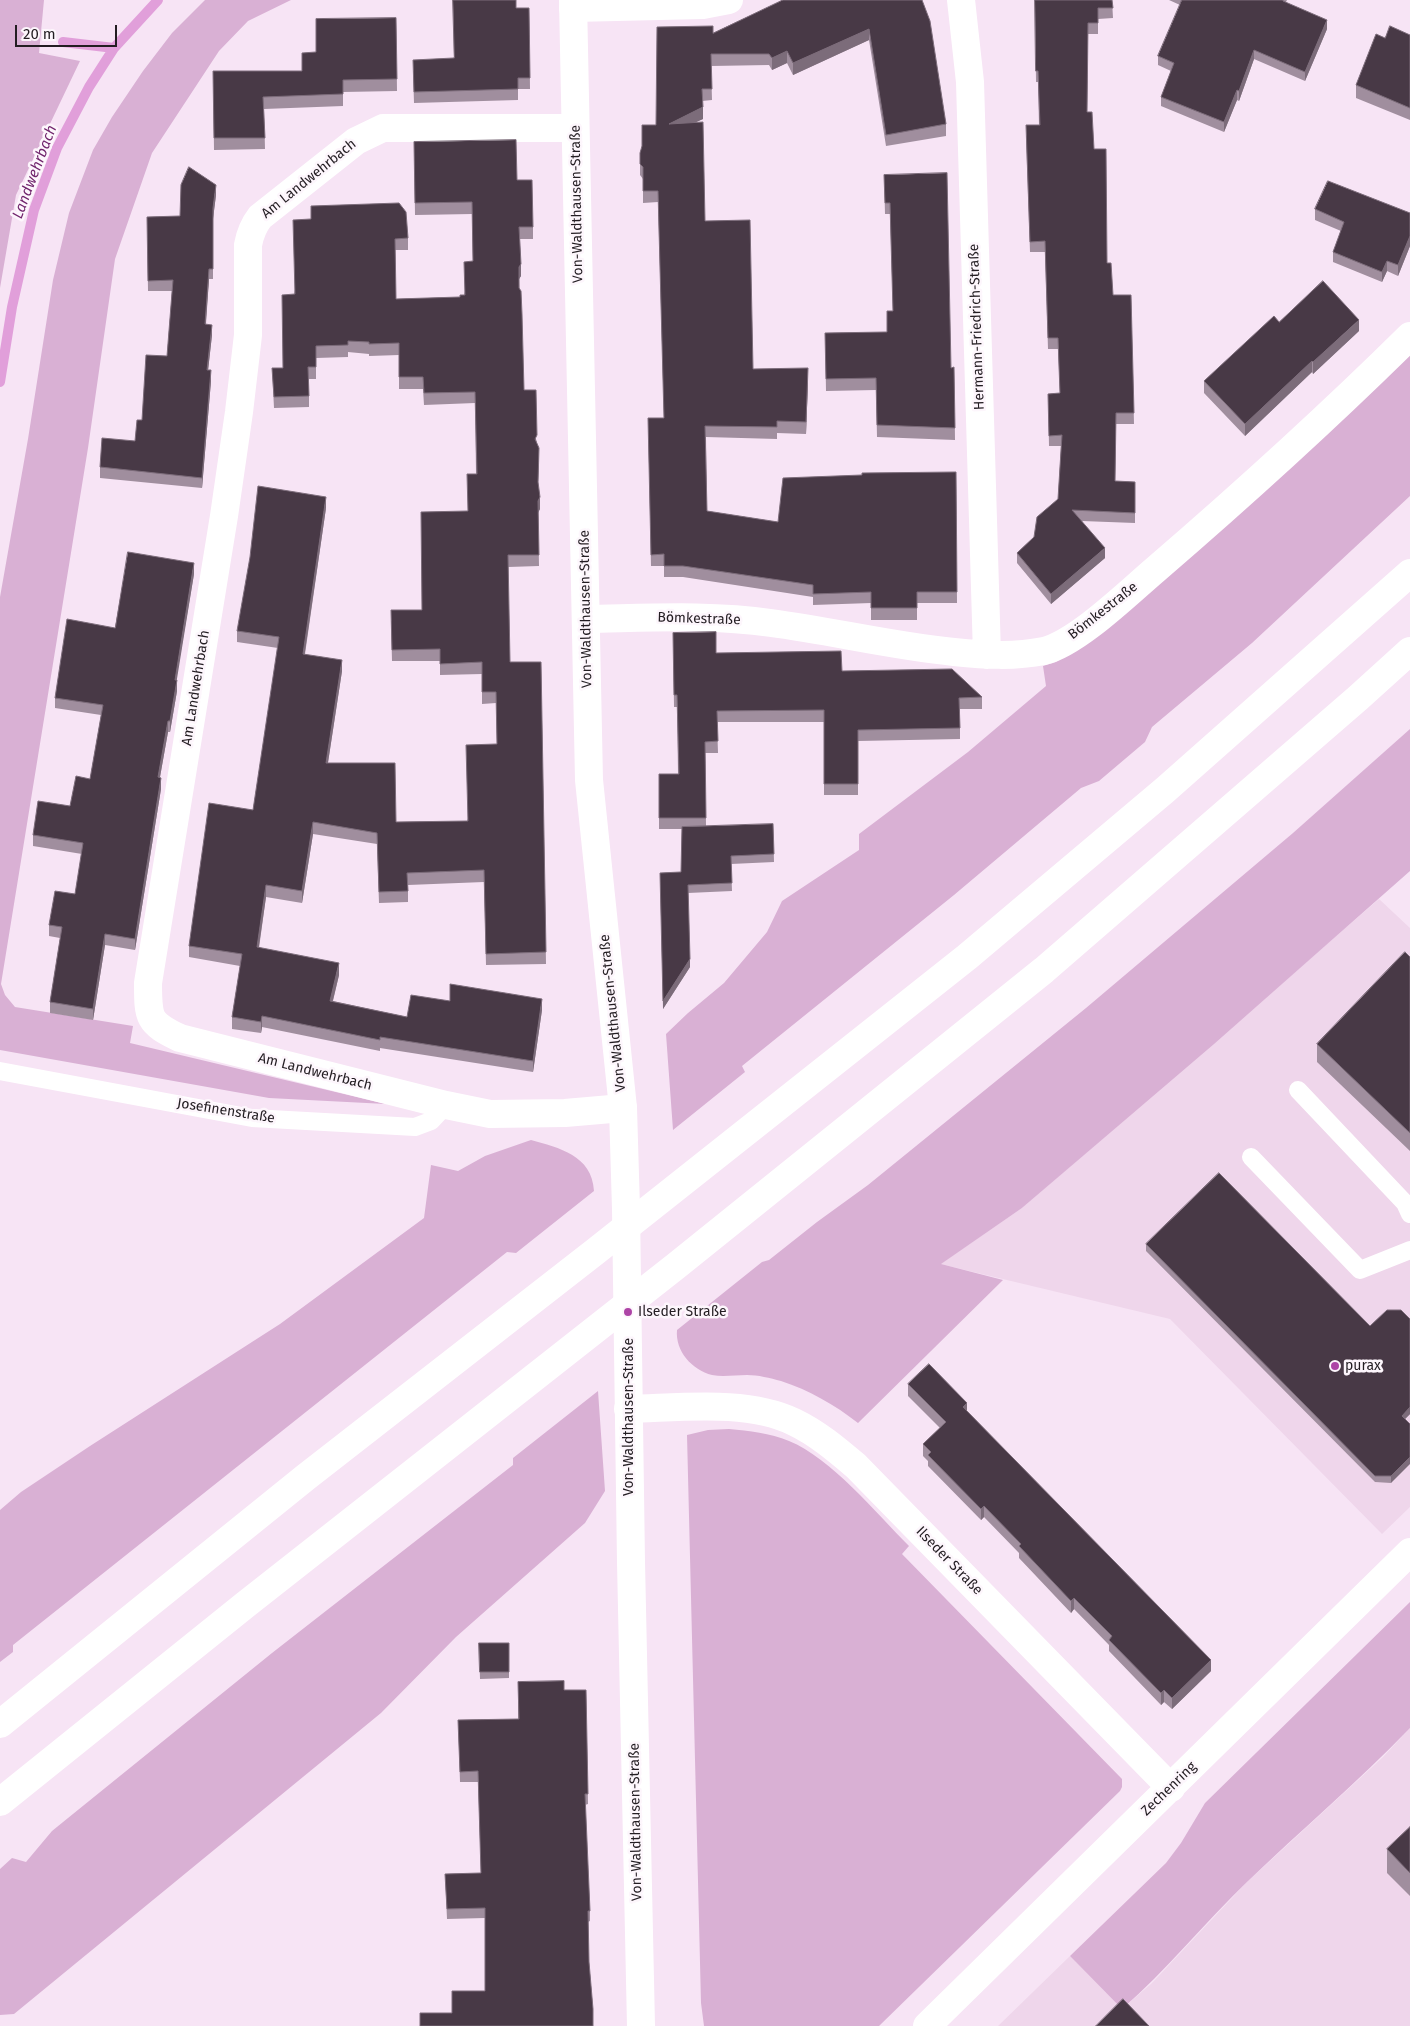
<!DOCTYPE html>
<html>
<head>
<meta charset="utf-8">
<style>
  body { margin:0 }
  #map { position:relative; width:1410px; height:2026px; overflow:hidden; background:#f7e4f5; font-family:"Fira Sans",sans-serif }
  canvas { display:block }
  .scale { position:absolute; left:15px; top:25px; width:102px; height:22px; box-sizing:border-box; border:2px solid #231d22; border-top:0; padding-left:6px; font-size:15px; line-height:18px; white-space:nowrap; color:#231d22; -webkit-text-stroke:4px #fdf6fc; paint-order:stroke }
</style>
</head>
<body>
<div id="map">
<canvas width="1410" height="2026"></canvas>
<div class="scale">20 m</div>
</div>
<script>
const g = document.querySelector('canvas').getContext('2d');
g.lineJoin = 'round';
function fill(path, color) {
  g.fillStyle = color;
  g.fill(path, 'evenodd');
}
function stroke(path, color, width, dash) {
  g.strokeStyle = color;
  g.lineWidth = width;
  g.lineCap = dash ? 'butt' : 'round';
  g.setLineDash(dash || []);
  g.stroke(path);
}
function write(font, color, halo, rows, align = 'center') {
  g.font = font + ' "Fira Sans",sans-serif';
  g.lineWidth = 5;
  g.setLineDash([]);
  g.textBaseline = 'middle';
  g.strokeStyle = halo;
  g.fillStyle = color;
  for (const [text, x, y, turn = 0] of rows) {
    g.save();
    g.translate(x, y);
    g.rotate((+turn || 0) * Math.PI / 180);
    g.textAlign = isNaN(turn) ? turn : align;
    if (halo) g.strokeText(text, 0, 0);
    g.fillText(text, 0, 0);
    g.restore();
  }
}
const built = new Path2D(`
  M 1379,899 L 1410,928 L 1410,1507 L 1382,1534 L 1170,1319 L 940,1264 L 1022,1208 Z
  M 1410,1728 L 1410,2026 L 998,2026 L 1070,1956 L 1122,2009 L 1152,1983 L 1246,1883 L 1383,1757 Z`);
const green = new Path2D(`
  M 0,0 L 44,0 L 39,53 L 80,61 L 16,195 L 0,288 Z
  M 205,0 L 291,0 L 248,21 L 219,51 L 152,153 L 115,259 L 88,448 L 1,984 L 5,995 L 15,1007 L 133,1026 L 130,1043 L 386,1104 L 269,1098 L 0,1050 L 0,597 L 28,439 L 53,280 L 69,213 L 93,150 L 112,117 L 143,71 L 172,33 Z
  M 1410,355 L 1410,496 L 1252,643 L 1152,727 L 1145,742 L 1099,781 L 1081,788 L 954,895 L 742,1066 L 745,1072 L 673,1130 L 666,1034 L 688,1013 L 724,983 L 767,932 L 782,901 L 859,850 L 859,834 L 968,752 L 1046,686 L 1043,666 L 1056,662 L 1075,650 Z
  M 1410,729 L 1410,871 L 1214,1044 L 1022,1208 L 941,1264 L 1003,1280 L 858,1423 C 835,1405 809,1390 781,1381 C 770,1378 758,1375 747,1375 C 735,1375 723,1377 712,1375 C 692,1370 675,1351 677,1330 L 762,1262 L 769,1260 L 817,1222 L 868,1185 L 1086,1008 L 1293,833 Z
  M 531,1140 C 559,1148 592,1155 594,1191 L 516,1253 L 507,1252 L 13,1645 L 13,1652 L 0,1662 L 0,1510 L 21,1492 L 90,1446 L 280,1324 L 424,1218 L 431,1165 L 458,1171 L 485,1156 Z
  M 598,1391 L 605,1491 L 585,1523 L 456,1637 L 381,1713 L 14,2014 L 0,2015 L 0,1869 L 12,1858 L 26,1862 L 52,1831 L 68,1818 L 272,1653 L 513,1465 L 513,1458 Z
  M 729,1429 C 749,1431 770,1433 789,1441 C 831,1458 876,1513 909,1546 L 902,1554 L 1122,1779 L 1122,1787 L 1120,1791 L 879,2026 L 704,2026 L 701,2003 L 687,1435 L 708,1430 Z
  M 1410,1602 L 1410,1728 C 1358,1782 1301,1830 1247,1882 C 1204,1923 1167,1970 1122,2009 L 1070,1956 L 1166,1863 L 1181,1843 L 1205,1803 Z`);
const stream = new Path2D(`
  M 63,42 L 114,48
  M 0,382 L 12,307 L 34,210 L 57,148 L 89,87 L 114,48 L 158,0`);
const service = new Path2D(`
  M 0,1071 L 252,1118 L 415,1127 L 431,1121 L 446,1105
  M 1298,1090 L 1405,1203 L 1410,1214
  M 1251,1157 L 1360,1270 L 1410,1250`);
const minor = new Path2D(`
  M 961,0 L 970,82 L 987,655
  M 573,8 L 703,5 L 729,0
  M 575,128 L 383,128 L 356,141 L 260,217 C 253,226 250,234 248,245 L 248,335 L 239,412 L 224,516 L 148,983 C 148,1018 148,1023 180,1038 L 446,1105 L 490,1114 L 565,1113 L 623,1108
  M 586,619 C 647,618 710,614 771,623 C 832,631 892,646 954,652 C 984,655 1014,657 1044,651 C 1077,643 1128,593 1155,570 C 1242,495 1328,417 1410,336
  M 628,1409 C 679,1408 747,1399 794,1422 C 817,1433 836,1449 856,1466 L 1171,1788
  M 927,2026 L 1410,1552`);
const tertiary = new Path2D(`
  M 573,0 L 589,780 L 623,1108 L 626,1209 L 631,1562 L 641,2026`);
const motorway = new Path2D(`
  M 0,1724 L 306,1477 L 596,1251 L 967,957 L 1165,790 L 1410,573
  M 0,1802 L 245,1605 L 676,1266 L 1044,970 L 1358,698 L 1410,651`);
const wall = new Path2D(`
  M 922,0 L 946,124 L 946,136 L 886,146 L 869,40 L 793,75 L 787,63 L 772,70 L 769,65 L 711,66 L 712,100 L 702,101 L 703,119 L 695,122 L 705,221 L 753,369 L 808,380 L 806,434 L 777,433 L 777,439 L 706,437 L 707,511 L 778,522 L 956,472 L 957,603 L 917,603 L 917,620 L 871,620 L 871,603 L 813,605 L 813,597 L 683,577 L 664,577 L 664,566 L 651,566 L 648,418 L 664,418 L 658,202 L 643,203 L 643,179 L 640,175 L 640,153 L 656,125 L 713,33 Z
  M 1035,0 L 1112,0 L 1113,18 L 1098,19 L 1098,34 L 1088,34 L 1087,112 L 1094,149 L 1107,263 L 1113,295 L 1131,295 L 1134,424 L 1116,424 L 1115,481 L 1135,482 L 1135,523 L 1082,521 L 1105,558 L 1051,604 L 1017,563 L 1017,553 L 1034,537 L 1058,499 L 1061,446 L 1049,446 L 1048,394 L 1060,393 L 1058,349 L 1048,349 L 1045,252 L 1030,252 L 1026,136 L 1039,125 L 1038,82 L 1036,82 Z
  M 1169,0 L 1287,0 L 1286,2 L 1327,29 L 1305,81 L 1254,59 L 1239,101 L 1237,100 L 1224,132 L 1161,106 L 1161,97 L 1171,71 L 1158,65 L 1158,56 L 1180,5 Z
  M 516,8 L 529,8 L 530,89 L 518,89 L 518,100 L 414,103 L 413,71 L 453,58 Z
  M 396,18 L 397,91 L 343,92 L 343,106 L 264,109 L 265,149 L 214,150 L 213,71 L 302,71 L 316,52 Z
  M 1410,35 L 1410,120 L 1356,98 L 1356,85 L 1385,38 Z
  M 414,142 L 517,180 L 533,227 L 533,239 L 520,239 L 521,276 L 519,279 L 524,390 L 537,443 L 539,459 L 538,485 L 540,509 L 538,512 L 539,566 L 508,567 L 510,662 L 541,662 L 546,964 L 486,965 L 484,882 L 408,885 L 408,902 L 379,903 L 377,844 L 313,834 L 302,903 L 266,897 L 259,948 L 339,975 L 333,1001 L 407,1017 L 450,1001 L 450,984 L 542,1010 L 533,1072 L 380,1048 L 380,1051 L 262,1027 L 261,1033 L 232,1029 L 232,1017 L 240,966 L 189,957 L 189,946 L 253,810 L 278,648 L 237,642 L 237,631 L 326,508 L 305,654 L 342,671 L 328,763 L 396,822 L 467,821 L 497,744 L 496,703 L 482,704 L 482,674 L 440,675 L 440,661 L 392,661 L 391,621 L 422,610 L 468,511 L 476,474 L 475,403 L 424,405 L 423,389 L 399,389 L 399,355 L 369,356 L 369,354 L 348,352 L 348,357 L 316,358 L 316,379 L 309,379 L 309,407 L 274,408 L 272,368 L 283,368 L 294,294 L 311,219 L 311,206 L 408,238 L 408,250 L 395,250 L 396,299 L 460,297 L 464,295 L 473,261 L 472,214 L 415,215 Z
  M 884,175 L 951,368 L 954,367 L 955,440 L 877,437 L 876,390 L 826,391 L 825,333 L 887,332 L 893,311 L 890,214 L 885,214 Z
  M 216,195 L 213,218 L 213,279 L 209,279 L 206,324 L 212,335 L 208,370 L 211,381 L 202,488 L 100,478 L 100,467 L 135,441 L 142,420 L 167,356 L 172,291 L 148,291 L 147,217 L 180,216 Z
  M 1315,209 L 1410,213 L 1410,246 L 1398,276 L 1387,271 L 1382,282 L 1333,262 L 1333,252 L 1341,231 L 1315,220 Z
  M 1359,331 L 1313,374 L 1312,372 L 1245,436 L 1204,393 L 1204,381 Z
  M 194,574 L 176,680 L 177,691 L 170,732 L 168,732 L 160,777 L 161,789 L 135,950 L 105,945 L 93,1020 L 50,1013 L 50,1002 L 60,938 L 49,936 L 49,925 L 75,894 L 82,854 L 33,846 L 33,835 L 70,806 L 90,779 L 101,715 L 55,708 L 55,698 L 115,628 Z
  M 673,633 L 716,653 L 842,671 L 982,697 L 982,709 L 960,709 L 960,739 L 858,741 L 858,795 L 824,795 L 824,722 L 717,722 L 718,753 L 705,753 L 706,826 L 773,824 L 774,862 L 731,864 L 732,891 L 688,893 L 690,967 L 663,1009 L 660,873 L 681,872 L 682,829 L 659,829 L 659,774 L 678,774 L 677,707 L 674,707 Z
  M 1410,957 L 1410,1151 L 1317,1062 L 1317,1044 Z
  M 1146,1244 L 1370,1326 L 1410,1319 L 1410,1414 L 1405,1419 L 1391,1483 L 1375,1482 L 1146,1251 Z
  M 908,1384 L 967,1411 L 1211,1671 L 1172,1709 L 1164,1702 L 1161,1705 L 1109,1651 L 1109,1645 L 1074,1609 L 1071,1613 L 1019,1558 L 1019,1553 L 984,1517 L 981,1520 L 928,1466 L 928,1461 L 923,1456 L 923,1444 L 940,1428 L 908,1396 Z
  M 479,1643 L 509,1643 L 509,1678 L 480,1679 Z
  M 564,1681 L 564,1690 L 586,1690 L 588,1804 L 585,1805 L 590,1911 L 590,1921 L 588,1922 L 589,1962 L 593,2009 L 593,2026 L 420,2026 L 420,2013 L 452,2013 L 452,1991 L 485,1991 L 485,1918 L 447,1919 L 445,1874 L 481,1873 L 478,1782 L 460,1782 L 458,1720 L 518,1719 L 518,1682 Z
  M 1410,1827 L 1410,1896 L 1387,1873 L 1387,1849 Z`);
const shadedWall = new Path2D(`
  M 1327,20 L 1327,29 L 1305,81 L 1305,72 Z
  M 869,29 L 869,40 L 793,75 L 793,63 Z
  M 1254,50 L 1254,59 L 1239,101 L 1239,91 Z
  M 787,51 L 787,63 L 772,70 L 772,58 Z
  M 1237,90 L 1237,100 L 1224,132 L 1224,122 Z
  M 703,107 L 703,119 L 669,135 L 669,124 Z
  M 216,185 L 216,195 L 213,219 L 213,208 Z
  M 1410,236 L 1410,246 L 1398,276 L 1398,265 Z
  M 1387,261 L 1387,271 L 1382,282 L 1382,272 Z
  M 521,264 L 521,276 L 519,279 L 519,267 Z
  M 209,269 L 209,279 L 205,334 L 205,324 Z
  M 1359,320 L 1359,331 L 1313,374 L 1313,362 Z
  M 212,325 L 212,335 L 207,380 L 207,370 Z
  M 1312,361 L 1312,372 L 1245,436 L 1245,424 Z
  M 808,368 L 808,380 L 806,434 L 806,422 Z
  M 211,370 L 211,381 L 202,488 L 202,478 Z
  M 326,497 L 326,508 L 303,665 L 303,654 Z
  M 540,497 L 540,509 L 538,513 L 538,501 Z
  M 1105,548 L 1105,558 L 1051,604 L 1051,594 Z
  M 194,563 L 194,574 L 175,691 L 175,680 Z
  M 342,660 L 342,671 L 326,775 L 326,763 Z
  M 177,680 L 177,691 L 170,732 L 170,721 Z
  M 168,721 L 168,732 L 158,788 L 158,777 Z
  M 161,778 L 161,789 L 135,950 L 135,939 Z
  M 313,822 L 313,834 L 302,903 L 302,891 Z
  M 266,885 L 266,897 L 257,959 L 257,947 Z
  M 105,934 L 105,945 L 93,1020 L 93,1009 Z
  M 690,959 L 690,967 L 663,1009 L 663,1001 Z
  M 339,963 L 339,975 L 330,1012 L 330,1001 Z
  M 542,999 L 542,1010 L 533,1072 L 533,1061 Z
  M 262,1016 L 262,1027 L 261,1033 L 261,1022 Z
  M 967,1403 L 967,1415 L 963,1407 Z
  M 1410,1407 L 1410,1414 L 1402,1422 L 1402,1416 Z
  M 1410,1457 L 1410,1464 L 1391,1483 L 1391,1476 Z
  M 984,1506 L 984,1517 L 981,1520 L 981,1509 Z
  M 1074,1598 L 1074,1609 L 1071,1613 L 1071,1601 Z
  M 1211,1660 L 1211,1671 L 1172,1709 L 1172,1698 Z
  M 1164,1690 L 1164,1702 L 1161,1705 L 1161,1693 Z`);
const building = new Path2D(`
  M 453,0 L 516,0 L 516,8 L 529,8 L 530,78 L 518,78 L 518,89 L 414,92 L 413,60 L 454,58 Z
  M 783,0 L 922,0 L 930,21 L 946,124 L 886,135 L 869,29 L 793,63 L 787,51 L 772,58 L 769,54 L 711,54 L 712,89 L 702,89 L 703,107 L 669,124 L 703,122 L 705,221 L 750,220 L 753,369 L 808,368 L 806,422 L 777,421 L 777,427 L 705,426 L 707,511 L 778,522 L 783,478 L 862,475 L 862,473 L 956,472 L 957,592 L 917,592 L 917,608 L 871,608 L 871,592 L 813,594 L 813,585 L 683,566 L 664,566 L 664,554 L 651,555 L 648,418 L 664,418 L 658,191 L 643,191 L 643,167 L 640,164 L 640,153 L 642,146 L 642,125 L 656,125 L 657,27 L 713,26 L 713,33 Z
  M 1035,0 L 1112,0 L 1113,8 L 1098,8 L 1098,23 L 1088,23 L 1087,112 L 1092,112 L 1094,149 L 1106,149 L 1107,263 L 1111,263 L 1113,295 L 1131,295 L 1134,413 L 1116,413 L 1115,481 L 1135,482 L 1135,513 L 1072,510 L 1105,548 L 1051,594 L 1017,553 L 1034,537 L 1037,517 L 1058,499 L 1062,435 L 1049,436 L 1048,394 L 1060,393 L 1058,338 L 1048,338 L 1045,241 L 1030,242 L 1026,125 L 1040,125 L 1038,71 L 1036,71 Z
  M 1182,0 L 1283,0 L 1283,1 L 1327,20 L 1305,72 L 1254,50 L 1239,91 L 1237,90 L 1224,122 L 1161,97 L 1174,63 L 1158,56 Z
  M 396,18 L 397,79 L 343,80 L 343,94 L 263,97 L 265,138 L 214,138 L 213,71 L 302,71 L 302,53 L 316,52 L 316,19 Z
  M 1390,26 L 1410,35 L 1410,108 L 1356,85 L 1376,34 L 1385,38 Z
  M 516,140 L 517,180 L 532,180 L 533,227 L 519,227 L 521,264 L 519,267 L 519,288 L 521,291 L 522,314 L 524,390 L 536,390 L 537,435 L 535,439 L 539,448 L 538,482 L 540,497 L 538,501 L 539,555 L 508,555 L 510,662 L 541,662 L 546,952 L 486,954 L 484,870 L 407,873 L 408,891 L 379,892 L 377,833 L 313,822 L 302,891 L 266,885 L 257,947 L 339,963 L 330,1001 L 407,1017 L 411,995 L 450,1001 L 450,984 L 542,999 L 533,1061 L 380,1037 L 380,1040 L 262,1016 L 261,1022 L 232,1017 L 242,954 L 189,946 L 209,803 L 253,810 L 279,637 L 237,631 L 250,557 L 258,486 L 326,497 L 303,654 L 342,660 L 326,763 L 395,763 L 396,822 L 468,821 L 466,745 L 497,744 L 496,692 L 482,692 L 482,662 L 440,664 L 440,649 L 392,650 L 391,610 L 422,610 L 421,512 L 468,511 L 467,474 L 477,474 L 475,392 L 424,393 L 423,377 L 399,377 L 399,343 L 369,344 L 369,342 L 348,341 L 348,345 L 316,346 L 316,367 L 308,367 L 309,396 L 274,397 L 272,368 L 283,368 L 282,295 L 295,294 L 293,220 L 311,219 L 311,206 L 399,203 L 406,212 L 408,238 L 395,239 L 396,299 L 460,297 L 460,295 L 465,295 L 464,262 L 473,261 L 472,202 L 415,203 L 414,142 Z
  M 189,167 L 216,185 L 213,208 L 213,269 L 209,269 L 205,324 L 212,325 L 207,370 L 211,370 L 202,478 L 100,467 L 102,438 L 135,441 L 137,420 L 142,420 L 146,355 L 167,356 L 173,280 L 148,281 L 147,217 L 180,216 L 181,185 Z
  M 947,173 L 951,368 L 954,367 L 955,428 L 877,425 L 876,378 L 826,379 L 825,333 L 887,332 L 887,311 L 893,311 L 890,203 L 885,203 L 884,175 Z
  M 1328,181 L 1410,213 L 1410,236 L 1398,265 L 1387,261 L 1382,272 L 1333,252 L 1344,222 L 1315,209 Z
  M 1323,281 L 1359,320 L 1313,362 L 1312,361 L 1245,424 L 1204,381 L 1274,316 L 1279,322 Z
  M 128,552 L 194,563 L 175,680 L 177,680 L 170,721 L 168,721 L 158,777 L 161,778 L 135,939 L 105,934 L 93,1009 L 50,1002 L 62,927 L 49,925 L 55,891 L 75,894 L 83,843 L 33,835 L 38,801 L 70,806 L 76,776 L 90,779 L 103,705 L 55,698 L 67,619 L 115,628 Z
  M 716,632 L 716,653 L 841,651 L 842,671 L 952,669 L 982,697 L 959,698 L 960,728 L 858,730 L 858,784 L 824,784 L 824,710 L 717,711 L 718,741 L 705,742 L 706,818 L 659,818 L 659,774 L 679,774 L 677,695 L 674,695 L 673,633 Z
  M 773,824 L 774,854 L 731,856 L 732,883 L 688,885 L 690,959 L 663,1001 L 660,873 L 681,872 L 682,827 Z
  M 1405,952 L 1410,957 L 1410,1133 L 1317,1044 Z
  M 1219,1173 L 1370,1326 L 1387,1310 L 1401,1310 L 1410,1319 L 1410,1407 L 1402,1416 L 1410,1424 L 1410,1457 L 1391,1476 L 1375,1476 L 1146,1244 Z
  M 929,1364 L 967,1403 L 963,1407 L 1211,1660 L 1172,1698 L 1164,1690 L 1161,1693 L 1109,1640 L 1112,1636 L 1074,1598 L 1071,1601 L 1019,1546 L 1021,1544 L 984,1506 L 981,1509 L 928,1455 L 931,1452 L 923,1444 L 946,1422 L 908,1384 Z
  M 479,1643 L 509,1643 L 509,1672 L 480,1672 Z
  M 564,1681 L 564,1690 L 586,1690 L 588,1794 L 585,1794 L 590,1911 L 588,1911 L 589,1962 L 593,2009 L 593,2026 L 420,2026 L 420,2013 L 452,2013 L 452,1991 L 485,1991 L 485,1908 L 447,1909 L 445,1874 L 481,1873 L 478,1771 L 460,1772 L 458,1720 L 519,1719 L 518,1682 Z
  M 1410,1827 L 1410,1873 L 1387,1849 Z
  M 1123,1999 L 1149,2026 L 1096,2026 Z`);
const markers = [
  [628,1312,5,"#ad44a6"],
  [1335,1366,5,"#ad44a6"]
];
const streetNames = [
  ["Am Landwehrbach",309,179,-39],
  ["Von-Waldthausen-Straße",577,204,-91],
  ["Hermann-Friedrich-Straße",977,327,-92],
  ["Von-Waldthausen-Straße",586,609,-91],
  ["Bömkestraße",1103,611,-38],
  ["Bömkestraße",699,619,2],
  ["Am Landwehrbach",196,688,-81],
  ["Von-Waldthausen-Straße",613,1013,-96],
  ["Am Landwehrbach",315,1072,14],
  ["Josefinenstraße",226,1111,9],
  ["Von-Waldthausen-Straße",629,1417,-90],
  ["Ilseder Straße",949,1561,46],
  ["Zechenring",1169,1789,-44],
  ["Von-Waldthausen-Straße",636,1822,-91]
];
const poiNames = [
  ["Ilseder Straße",638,1312],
  ["purax",1345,1366]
];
const waterNames = [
  ["Landwehrbach",35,172,-69]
];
fill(built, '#efd6eb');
fill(green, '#d9b0d4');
stroke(stream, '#e19fda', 10);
stroke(service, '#fff', 18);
stroke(minor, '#fff', 28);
stroke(tertiary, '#fff', 28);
stroke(motorway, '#fff', 28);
fill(wall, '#a08e9e');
fill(shadedWall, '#7c6c7a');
fill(building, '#483946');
stroke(building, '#7c6c7a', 1);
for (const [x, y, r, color] of markers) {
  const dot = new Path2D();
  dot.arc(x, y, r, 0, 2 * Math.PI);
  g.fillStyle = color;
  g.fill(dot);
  stroke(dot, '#fdf6fc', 2);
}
write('14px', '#231d22', '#fdf6fc', streetNames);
write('14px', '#231d22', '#fdf6fc', poiNames, 'left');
write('italic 15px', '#71256d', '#fdf6fc', waterNames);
</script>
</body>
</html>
